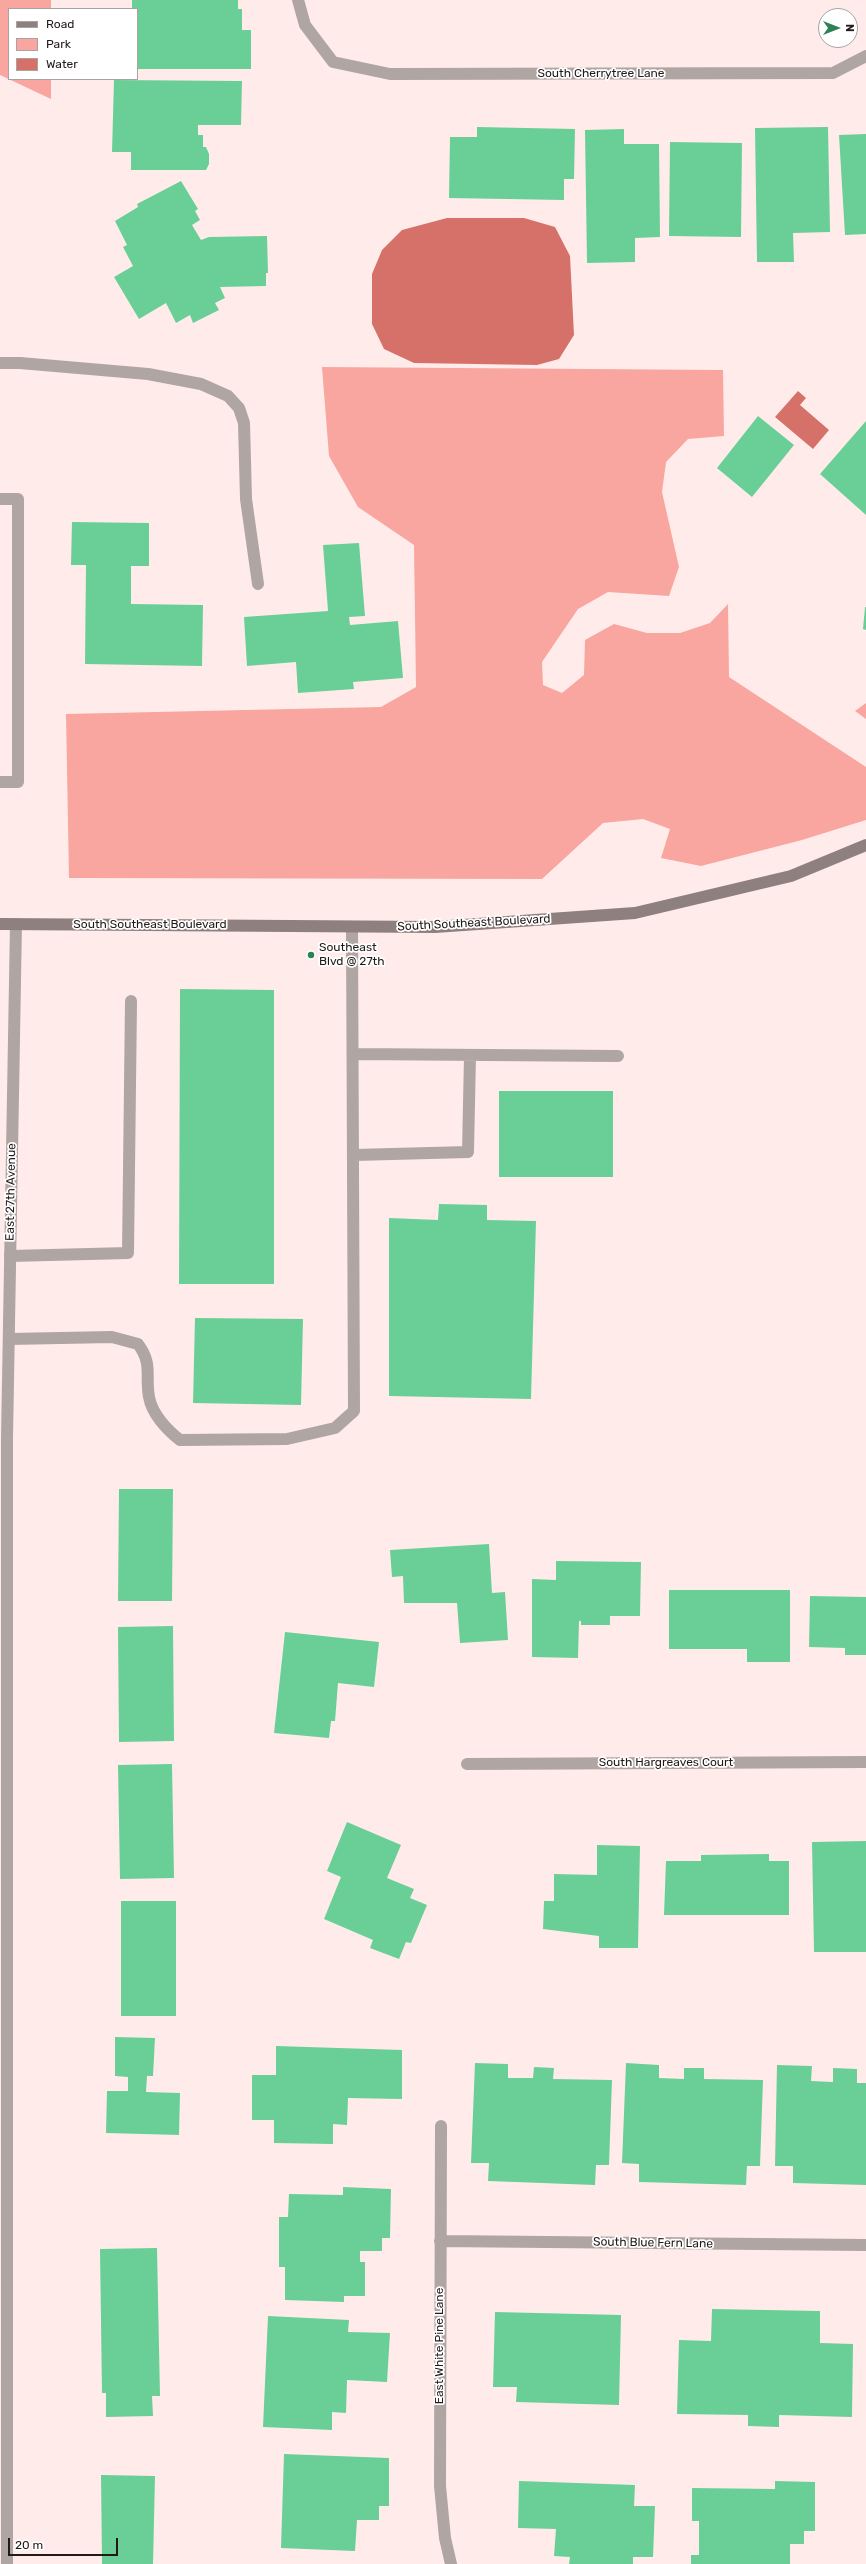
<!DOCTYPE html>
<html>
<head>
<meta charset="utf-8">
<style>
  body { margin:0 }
  #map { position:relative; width:866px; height:2564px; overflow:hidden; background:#ffecea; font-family:Rubik,sans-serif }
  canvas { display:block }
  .legend { position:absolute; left:8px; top:8px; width:130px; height:72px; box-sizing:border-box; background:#fff; border:1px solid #a7a3a3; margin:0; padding:5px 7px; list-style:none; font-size:12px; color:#221a19 }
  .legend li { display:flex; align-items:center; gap:8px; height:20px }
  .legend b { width:20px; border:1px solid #a7a3a3 }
  .north { position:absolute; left:818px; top:8px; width:40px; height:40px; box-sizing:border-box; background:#fff; border:1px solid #a7a3a3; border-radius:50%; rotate:90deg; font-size:11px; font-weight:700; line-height:16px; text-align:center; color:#221a19 }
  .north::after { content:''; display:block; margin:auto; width:14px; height:18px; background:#2d8356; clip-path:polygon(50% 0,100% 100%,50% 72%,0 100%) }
  .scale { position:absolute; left:8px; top:2538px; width:110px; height:18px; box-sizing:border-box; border:2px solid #221a19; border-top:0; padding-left:5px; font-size:12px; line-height:14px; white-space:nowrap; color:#221a19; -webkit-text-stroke:3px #fff; paint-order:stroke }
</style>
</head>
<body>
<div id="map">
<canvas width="866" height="2564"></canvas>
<ul class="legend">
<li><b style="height:5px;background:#8e807e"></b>Road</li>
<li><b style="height:11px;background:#f8a69f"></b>Park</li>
<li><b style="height:11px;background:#d6716a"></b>Water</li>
</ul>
<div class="north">N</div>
<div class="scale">20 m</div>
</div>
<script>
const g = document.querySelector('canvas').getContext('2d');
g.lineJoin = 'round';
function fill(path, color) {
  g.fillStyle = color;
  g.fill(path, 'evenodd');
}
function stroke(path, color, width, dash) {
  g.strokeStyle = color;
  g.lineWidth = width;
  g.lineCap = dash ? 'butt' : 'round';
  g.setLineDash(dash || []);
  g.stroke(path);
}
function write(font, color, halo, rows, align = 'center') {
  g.font = font + ' Rubik,sans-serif';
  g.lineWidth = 3.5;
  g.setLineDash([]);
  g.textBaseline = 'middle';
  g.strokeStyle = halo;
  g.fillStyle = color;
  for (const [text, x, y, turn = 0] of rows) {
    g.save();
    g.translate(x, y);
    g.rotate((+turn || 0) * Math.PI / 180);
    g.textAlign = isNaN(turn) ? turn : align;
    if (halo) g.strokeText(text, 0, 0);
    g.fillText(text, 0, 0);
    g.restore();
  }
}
const green = new Path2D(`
  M 0,0 L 51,0 L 51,9 L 9,9 L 9,79 L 51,79 L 51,99 L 0,75 Z
  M 322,367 L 723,370 L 724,436 L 688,439 L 666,462 L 662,492 L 679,567 L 669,596 L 608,592 L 578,609 L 542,662 L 543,685 L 562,693 L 584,675 L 585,640 L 614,624 L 647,633 L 680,633 L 710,623 L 728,604 L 729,677 L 866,767 L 866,820 L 802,840 L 701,866 L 661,858 L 670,829 L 643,819 L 603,823 L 542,879 L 69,878 L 66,714 L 381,707 L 416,687 L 414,545 L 358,507 L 329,456 Z
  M 866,703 L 866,719 L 855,711 Z`);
const water = new Path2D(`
  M 447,218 L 524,218 L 555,227 L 570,256 L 574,335 L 559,359 L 537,365 L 414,363 L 384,349 L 372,324 L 372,274 L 382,250 L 402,230 Z
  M 798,391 L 806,398 L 800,405 L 829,430 L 813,449 L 775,417 Z`);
const building = new Path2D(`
  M 132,0 L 238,0 L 238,9 L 242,9 L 242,30 L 251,30 L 251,69 L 137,69 L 137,9 L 132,9 Z
  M 114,80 L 242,81 L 241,125 L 198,125 L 198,135 L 203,135 L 203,147 L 206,147 L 209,154 L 209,164 L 206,170 L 131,170 L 131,152 L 112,152 Z
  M 477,127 L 575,129 L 574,179 L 564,179 L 564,200 L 449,198 L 450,137 L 477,137 Z
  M 828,127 L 830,232 L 793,233 L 794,262 L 757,262 L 755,128 Z
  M 624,129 L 624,144 L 659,144 L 660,237 L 635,238 L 635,262 L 587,263 L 585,130 Z
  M 866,134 L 866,234 L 845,235 L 839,135 Z
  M 670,142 L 742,143 L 741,237 L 669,236 Z
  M 181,181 L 198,209 L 195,211 L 200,220 L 192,225 L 201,240 L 209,237 L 267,236 L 268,273 L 266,273 L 266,286 L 220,287 L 225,298 L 215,303 L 219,310 L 193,323 L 190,315 L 176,323 L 166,303 L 139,319 L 114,277 L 133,266 L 123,247 L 127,245 L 115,221 L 138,207 L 137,204 Z
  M 758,416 L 794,445 L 752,497 L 717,468 Z
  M 866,421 L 866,515 L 820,474 Z
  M 72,522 L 149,523 L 149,566 L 131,566 L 131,604 L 203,605 L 202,666 L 85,664 L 86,565 L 71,565 Z
  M 359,543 L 365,616 L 349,617 L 350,625 L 398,621 L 403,678 L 353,682 L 354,689 L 298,693 L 296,662 L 247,666 L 244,617 L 328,611 L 323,545 Z
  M 865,607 L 866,607 L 866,630 L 863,629 Z
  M 180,989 L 274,990 L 274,1284 L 179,1284 Z
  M 499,1091 L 613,1091 L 613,1177 L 499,1177 Z
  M 439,1204 L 487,1205 L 487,1220 L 536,1221 L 531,1399 L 389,1396 L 389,1218 L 438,1220 Z
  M 195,1318 L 303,1319 L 301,1405 L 193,1403 Z
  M 119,1489 L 173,1489 L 172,1601 L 118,1601 Z
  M 489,1544 L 492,1593 L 505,1592 L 508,1640 L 460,1643 L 457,1603 L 404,1603 L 403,1576 L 392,1577 L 390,1550 Z
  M 556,1561 L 641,1562 L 640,1616 L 610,1616 L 610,1625 L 581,1625 L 581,1621 L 579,1621 L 578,1658 L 532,1657 L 532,1579 L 556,1580 Z
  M 669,1590 L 790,1590 L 790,1662 L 747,1662 L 747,1649 L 669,1649 Z
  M 810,1596 L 866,1597 L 866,1655 L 845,1655 L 845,1648 L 809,1647 Z
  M 173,1626 L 174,1741 L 119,1742 L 118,1627 Z
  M 285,1632 L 379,1642 L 374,1687 L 338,1683 L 335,1721 L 331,1721 L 329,1738 L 274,1733 Z
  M 172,1764 L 174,1878 L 120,1879 L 118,1765 Z
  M 347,1822 L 401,1845 L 387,1878 L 414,1889 L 410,1898 L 427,1905 L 411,1943 L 406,1942 L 399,1959 L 370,1948 L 373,1940 L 324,1919 L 341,1877 L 327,1871 Z
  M 866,1841 L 866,1952 L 814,1952 L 812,1842 Z
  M 597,1845 L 640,1846 L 638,1948 L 599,1948 L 599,1936 L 543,1929 L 544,1901 L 554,1901 L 554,1874 L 597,1875 Z
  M 769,1854 L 769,1861 L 789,1861 L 789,1915 L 664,1915 L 666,1861 L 701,1861 L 701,1855 Z
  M 121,1901 L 176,1901 L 176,2016 L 121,2016 Z
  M 115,2037 L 155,2038 L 153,2076 L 147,2076 L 146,2092 L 180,2093 L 179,2135 L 106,2133 L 107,2091 L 128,2091 L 128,2077 L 115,2076 Z
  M 276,2046 L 402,2050 L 402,2099 L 348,2098 L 347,2125 L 333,2124 L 333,2144 L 274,2143 L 274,2120 L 252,2120 L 252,2075 L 276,2075 Z
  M 475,2063 L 508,2064 L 508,2078 L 533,2078 L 534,2067 L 554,2068 L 553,2079 L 612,2080 L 609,2165 L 596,2165 L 595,2185 L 488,2181 L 489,2163 L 471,2163 Z
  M 626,2063 L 659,2065 L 659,2078 L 684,2079 L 684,2068 L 704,2068 L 704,2079 L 763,2080 L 760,2166 L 747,2166 L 746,2185 L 639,2182 L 639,2164 L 622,2163 Z
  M 777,2065 L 812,2066 L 811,2081 L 833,2082 L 833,2068 L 857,2069 L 857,2083 L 866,2083 L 866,2185 L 793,2183 L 793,2166 L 775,2166 Z
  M 343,2187 L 391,2189 L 390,2238 L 382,2238 L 382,2251 L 360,2251 L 360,2262 L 365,2262 L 365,2296 L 344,2296 L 344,2302 L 285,2300 L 285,2267 L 279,2267 L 279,2217 L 288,2217 L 289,2194 L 343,2195 Z
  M 157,2248 L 160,2396 L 152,2396 L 153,2416 L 106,2417 L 106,2393 L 102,2393 L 100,2249 Z
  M 712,2309 L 820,2311 L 820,2343 L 853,2344 L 852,2417 L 779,2415 L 779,2427 L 748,2426 L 748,2415 L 677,2414 L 679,2340 L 711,2341 Z
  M 495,2312 L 621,2315 L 619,2405 L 516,2402 L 517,2387 L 493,2387 Z
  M 268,2316 L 349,2320 L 348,2332 L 390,2333 L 387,2382 L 347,2380 L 346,2413 L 332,2412 L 332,2430 L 263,2427 Z
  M 284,2454 L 389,2458 L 389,2506 L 379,2506 L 379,2520 L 357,2520 L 355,2551 L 281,2548 Z
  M 101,2475 L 155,2476 L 153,2564 L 102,2564 Z
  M 519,2481 L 635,2485 L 634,2506 L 655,2506 L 653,2557 L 633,2557 L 633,2564 L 569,2564 L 570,2557 L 554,2556 L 556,2529 L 518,2528 Z
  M 775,2481 L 815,2482 L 815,2531 L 804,2531 L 804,2544 L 790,2544 L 790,2564 L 691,2564 L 691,2555 L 699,2555 L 699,2521 L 692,2521 L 692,2488 L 775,2489 Z`);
const service = new Path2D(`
  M 20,363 L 148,374 L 201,384 L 228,396 L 239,408 L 244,423 L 246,499 L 258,584
  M 0,499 L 18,499 L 18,782 L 0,782
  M 353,1054 L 618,1056
  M 354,1155 L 468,1152 L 470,1055
  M 10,1256 L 128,1253 L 131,1001
  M 9,1339 L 112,1337 L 138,1344 C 153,1364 145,1375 149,1397 C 152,1414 167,1430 180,1440 L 287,1439 L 335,1428 L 354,1411 L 352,927`);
const minor = new Path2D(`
  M 298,0 L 305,25 L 333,62 L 390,74 L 833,73 L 866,56
  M 0,363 L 20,363
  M 467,1764 L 866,1762
  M 441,2126 L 440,2486 L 445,2538 L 451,2564
  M 440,2241 L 866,2245
  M 7,2564 L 7,1438 L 16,924`);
const secondary = new Path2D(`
  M 0,924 L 435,927 L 635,913 L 791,876 L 866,845`);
const markers = [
  [311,955,4,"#2d8356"]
];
const streetNames = [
  ["South Cherrytree Lane",601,74],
  ["South Southeast Boulevard",474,923,-3],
  ["South Southeast Boulevard",150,925],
  ["East 27th Avenue",11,1192,-89],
  ["South Hargreaves Court",666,1763],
  ["South Blue Fern Lane",653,2243,1],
  ["East White Pine Lane",440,2346,-90]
];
const poiNames = [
  ["Southeast",319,948],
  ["Blvd @ 27th",319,962]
];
fill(green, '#f8a69f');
fill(water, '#d6716a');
fill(building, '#69cf96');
stroke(service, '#afa5a3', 12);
stroke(minor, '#afa5a3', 12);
stroke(secondary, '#8e807e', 12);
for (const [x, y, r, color] of markers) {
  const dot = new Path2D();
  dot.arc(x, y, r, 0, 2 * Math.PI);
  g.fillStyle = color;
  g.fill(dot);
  stroke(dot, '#fff', 1.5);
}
write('12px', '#221a19', '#fff', streetNames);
write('12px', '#221a19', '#fff', poiNames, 'left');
</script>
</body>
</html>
